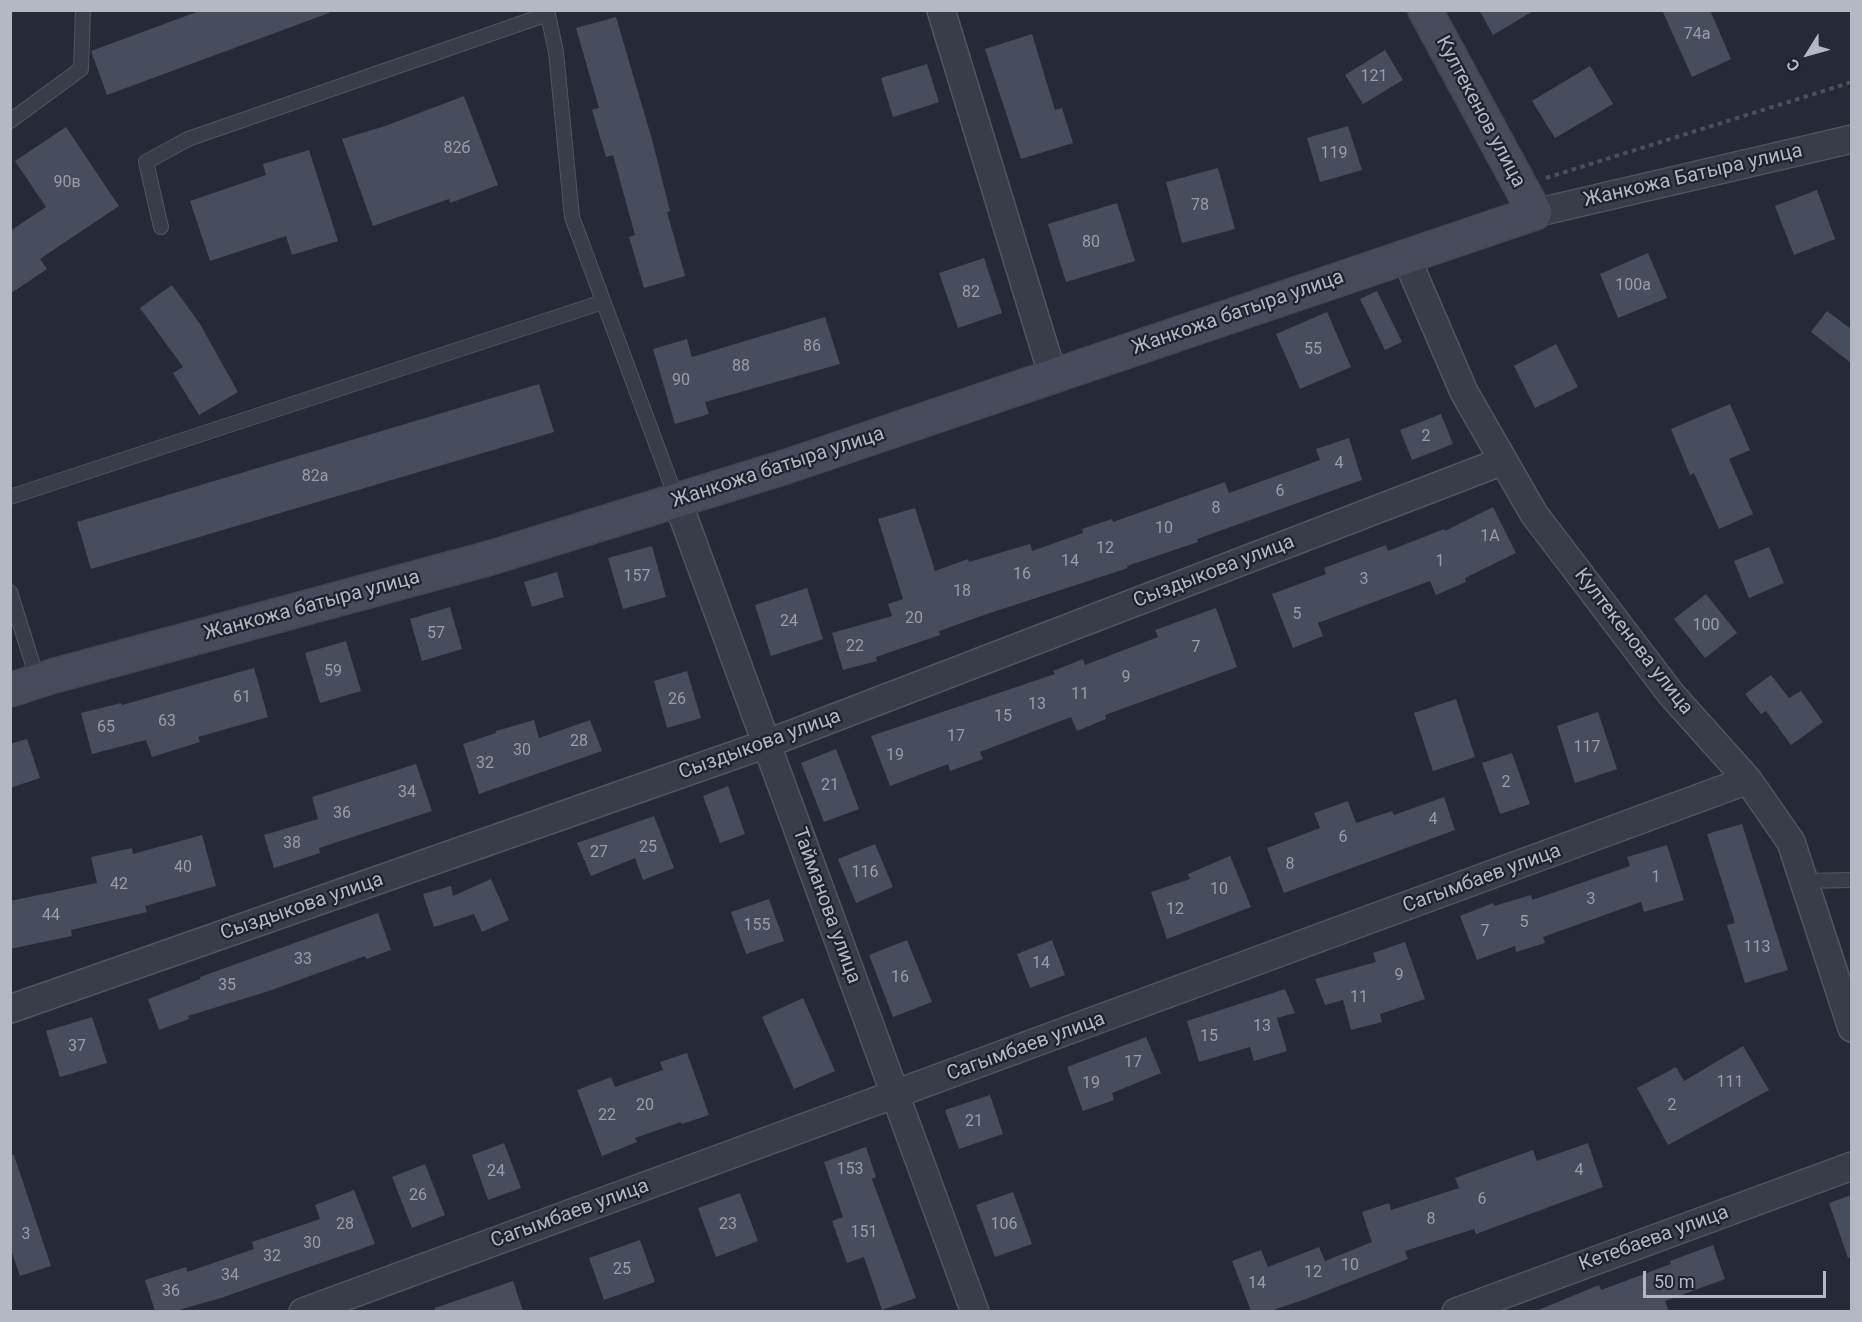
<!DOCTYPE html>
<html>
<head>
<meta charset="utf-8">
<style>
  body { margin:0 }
  #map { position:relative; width:1862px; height:1322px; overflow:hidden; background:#252a39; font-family:Roboto,sans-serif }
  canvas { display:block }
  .frame { position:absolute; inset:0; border:12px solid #b4b8c5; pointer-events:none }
  .north { position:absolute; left:1778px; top:24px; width:60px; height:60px; -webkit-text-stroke:4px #1d222e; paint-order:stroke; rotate:233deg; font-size:16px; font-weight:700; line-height:24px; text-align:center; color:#b4b8c5 }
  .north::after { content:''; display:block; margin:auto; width:21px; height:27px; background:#b4b8c5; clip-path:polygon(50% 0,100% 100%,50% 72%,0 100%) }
  .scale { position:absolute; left:1643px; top:1271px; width:183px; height:27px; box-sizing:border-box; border:3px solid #b4b8c5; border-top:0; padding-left:8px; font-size:18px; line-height:21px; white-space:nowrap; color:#b4b8c5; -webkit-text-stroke:4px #1d222e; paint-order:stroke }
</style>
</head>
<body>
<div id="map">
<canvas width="1862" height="1322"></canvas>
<div class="frame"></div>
<div class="north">С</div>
<div class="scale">50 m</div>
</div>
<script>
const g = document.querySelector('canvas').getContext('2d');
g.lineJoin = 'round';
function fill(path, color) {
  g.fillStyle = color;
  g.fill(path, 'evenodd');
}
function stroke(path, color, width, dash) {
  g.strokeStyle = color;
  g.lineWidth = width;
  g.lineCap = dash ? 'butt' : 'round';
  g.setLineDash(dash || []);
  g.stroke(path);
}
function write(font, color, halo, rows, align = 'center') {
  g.font = font + ' Roboto,sans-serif';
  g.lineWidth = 4.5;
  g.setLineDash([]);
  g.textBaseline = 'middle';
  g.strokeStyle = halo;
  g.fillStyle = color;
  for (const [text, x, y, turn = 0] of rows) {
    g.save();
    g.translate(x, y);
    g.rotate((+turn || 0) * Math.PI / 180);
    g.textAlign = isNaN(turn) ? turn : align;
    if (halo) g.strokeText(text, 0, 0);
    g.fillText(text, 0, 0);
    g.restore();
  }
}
const building = new Path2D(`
  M 202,10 L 329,10 L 329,13 L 107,95 L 91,51 Z
  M 1479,10 L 1535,10 L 1493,35 Z
  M 1662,10 L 1710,10 L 1731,59 L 1692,77 Z
  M 616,17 L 653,143 L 670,211 L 667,212 L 685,276 L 644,288 L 629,237 L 635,235 L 613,155 L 606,157 L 592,110 L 599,108 L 576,28 Z
  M 1032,34 L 1055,110 L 1062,108 L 1073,143 L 1021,159 L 985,49 Z
  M 1385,50 L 1403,80 L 1363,104 L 1345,75 Z
  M 927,64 L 939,102 L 893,117 L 881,78 Z
  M 1590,66 L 1613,104 L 1555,138 L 1532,101 Z
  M 464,96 L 498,185 L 450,203 L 449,199 L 373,226 L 342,139 L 385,126 Z
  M 1348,126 L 1362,170 L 1320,182 L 1307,138 Z
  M 66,127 L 119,206 L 40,259 L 47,269 L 10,294 L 10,231 L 46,207 L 15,161 Z
  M 309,150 L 338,241 L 292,255 L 286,236 L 210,261 L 190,201 L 266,175 L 263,164 Z
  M 1218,168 L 1235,229 L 1182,243 L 1166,182 Z
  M 1817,190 L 1835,239 L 1794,255 L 1775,206 Z
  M 1117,203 L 1135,261 L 1066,282 L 1048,224 Z
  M 1648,253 L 1667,298 L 1618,318 L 1600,274 Z
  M 984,258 L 1002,313 L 958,328 L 939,273 Z
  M 172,285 L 200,324 L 238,392 L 199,415 L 173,373 L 183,367 L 140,308 Z
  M 1377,291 L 1402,342 L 1385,350 L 1360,299 Z
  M 1827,311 L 1851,329 L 1851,363 L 1811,332 Z
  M 1327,312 L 1351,367 L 1300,389 L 1276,334 Z
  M 825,317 L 840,364 L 705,402 L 709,414 L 675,424 L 653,349 L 687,339 L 692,357 Z
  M 1556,344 L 1578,387 L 1535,408 L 1514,366 Z
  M 539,384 L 554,432 L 91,569 L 77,522 Z
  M 1730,404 L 1750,450 L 1729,459 L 1753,514 L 1719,529 L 1694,473 L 1690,475 L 1671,429 Z
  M 1441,414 L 1453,444 L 1412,460 L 1400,430 Z
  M 1349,438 L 1362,480 L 1197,539 L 1198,542 L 1127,566 L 1128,568 L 987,614 L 939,631 L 940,635 L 876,657 L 877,661 L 843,670 L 832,633 L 892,616 L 888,604 L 903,599 L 878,519 L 915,508 L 935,571 L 968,559 L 969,562 L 1030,544 L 1032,551 L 1083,533 L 1082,529 L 1112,519 L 1113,522 L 1225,482 L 1229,493 L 1320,460 L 1316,449 Z
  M 1493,507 L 1516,553 L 1465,578 L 1466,582 L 1436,595 L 1430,581 L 1318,623 L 1323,636 L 1293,648 L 1272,594 L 1326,574 L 1324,568 L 1386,545 L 1388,551 L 1444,529 L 1445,531 Z
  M 652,546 L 666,597 L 623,609 L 608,558 Z
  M 1769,547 L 1784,583 L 1749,598 L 1734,561 Z
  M 557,572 L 564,597 L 532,607 L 524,582 Z
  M 807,588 L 823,639 L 771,656 L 755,605 Z
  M 1706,594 L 1737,633 L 1705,658 L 1674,619 Z
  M 450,607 L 462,649 L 422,661 L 410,619 Z
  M 1216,608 L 1237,667 L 1105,715 L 1106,719 L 1077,731 L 1071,717 L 980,752 L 983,759 L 950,771 L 948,764 L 890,786 L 871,736 L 1055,674 L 1053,671 L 1083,659 L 1085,665 L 1158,637 L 1155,630 Z
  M 346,641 L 361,691 L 320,703 L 305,653 Z
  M 254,668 L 268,717 L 198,737 L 200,742 L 152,757 L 146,740 L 92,754 L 81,713 L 121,703 L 122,705 Z
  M 687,671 L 701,718 L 667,728 L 654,681 Z
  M 1771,675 L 1789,698 L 1801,691 L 1823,722 L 1791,745 L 1766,711 L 1761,714 L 1745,694 Z
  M 1456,699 L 1475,757 L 1433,771 L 1414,713 Z
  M 1598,712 L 1617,769 L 1575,783 L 1557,726 Z
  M 534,720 L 539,738 L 590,720 L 602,751 L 479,794 L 463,744 L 496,733 L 496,731 Z
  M 27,739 L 40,778 L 10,788 L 10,744 Z
  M 836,749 L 859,809 L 824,822 L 801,763 Z
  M 1512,753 L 1530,804 L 1500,814 L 1482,763 Z
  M 416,764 L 432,811 L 319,848 L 320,853 L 274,868 L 264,835 L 318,819 L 312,797 Z
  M 728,786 L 745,834 L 720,843 L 703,796 Z
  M 1444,797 L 1455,830 L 1284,893 L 1267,848 L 1320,828 L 1314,813 L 1348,801 L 1356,823 L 1392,811 L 1394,815 Z
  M 654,816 L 674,868 L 643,880 L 635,858 L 591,876 L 577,843 Z
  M 1742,824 L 1788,970 L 1745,983 L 1727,925 L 1735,923 L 1707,834 Z
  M 202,835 L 216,886 L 145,906 L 147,912 L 71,930 L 72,936 L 10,949 L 10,901 L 97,883 L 91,857 L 132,848 L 133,854 Z
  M 875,844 L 893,887 L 856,903 L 838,859 Z
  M 1667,845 L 1684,900 L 1644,912 L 1641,902 L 1543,937 L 1545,943 L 1516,952 L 1515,946 L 1477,960 L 1460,916 L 1493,903 L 1494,906 L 1531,895 L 1532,900 L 1630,866 L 1627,857 Z
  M 1230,856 L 1251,907 L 1167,939 L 1151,892 L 1190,879 L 1188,874 Z
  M 491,879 L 509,920 L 482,932 L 474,914 L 434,927 L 423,894 L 451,886 L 453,896 Z
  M 769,899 L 784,941 L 746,954 L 731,912 Z
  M 378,913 L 391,950 L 366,959 L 365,956 L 269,991 L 188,1016 L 189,1019 L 159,1030 L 148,999 L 200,979 L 200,977 Z
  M 907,940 L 932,1002 L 893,1017 L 869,955 Z
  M 1052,940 L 1065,975 L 1030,988 L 1017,954 Z
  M 1405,942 L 1425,999 L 1380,1014 L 1382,1022 L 1351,1030 L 1343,1000 L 1325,1005 L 1315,979 L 1376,962 L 1373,953 Z
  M 1285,989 L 1295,1013 L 1277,1018 L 1287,1051 L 1254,1061 L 1250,1047 L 1199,1062 L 1187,1021 Z
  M 803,998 L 835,1071 L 794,1089 L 762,1017 Z
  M 92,1017 L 107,1063 L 60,1077 L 46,1031 Z
  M 1146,1037 L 1161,1073 L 1112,1093 L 1114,1100 L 1083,1111 L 1067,1067 Z
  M 1743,1046 L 1769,1090 L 1668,1145 L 1637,1088 L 1676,1067 L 1684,1081 Z
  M 687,1053 L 709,1115 L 682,1124 L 681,1122 L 635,1138 L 637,1142 L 602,1156 L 577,1090 L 611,1077 L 615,1087 L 663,1070 L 660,1062 Z
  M 990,1095 L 1003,1134 L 959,1149 L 945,1110 Z
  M 504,1143 L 521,1188 L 488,1200 L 472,1155 Z
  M 1588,1143 L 1603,1187 L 1476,1234 L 1474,1229 L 1405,1251 L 1408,1259 L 1306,1299 L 1270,1311 L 1251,1311 L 1232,1261 L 1261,1250 L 1268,1267 L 1319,1247 L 1325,1261 L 1372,1242 L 1362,1212 L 1389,1203 L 1391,1210 L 1459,1188 L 1455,1178 L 1533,1150 L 1537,1161 Z
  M 866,1147 L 876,1177 L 872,1179 L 916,1298 L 882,1310 L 864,1257 L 847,1263 L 832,1221 L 843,1217 L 824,1162 Z
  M 10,1155 L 14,1155 L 51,1266 L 20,1276 L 10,1247 Z
  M 425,1164 L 445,1215 L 412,1228 L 392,1177 Z
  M 354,1190 L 375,1244 L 221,1298 L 175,1311 L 155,1311 L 145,1280 L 186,1267 L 187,1272 L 254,1249 L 252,1242 L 320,1219 L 315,1205 Z
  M 1013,1192 L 1032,1244 L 995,1257 L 976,1205 Z
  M 740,1193 L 758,1241 L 716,1257 L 698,1208 Z
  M 1851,1195 L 1851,1257 L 1848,1258 L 1829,1203 Z
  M 640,1240 L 655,1282 L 604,1300 L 589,1258 Z
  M 1713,1245 L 1725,1279 L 1665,1301 L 1669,1311 L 1536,1311 L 1599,1285 L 1601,1290 L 1671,1264 L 1670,1261 Z
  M 513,1281 L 523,1311 L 435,1311 L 435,1308 Z`);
const path = new Path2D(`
  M 1546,178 L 1852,82`);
const lane = new Path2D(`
  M 547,10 L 556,52 L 572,217 L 677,500
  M 10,121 L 81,69 L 83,10
  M 161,227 L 146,162 L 188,139 L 548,14
  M 10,497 L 603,302
  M 10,592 L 38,681
  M 1803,881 L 1852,880`);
const street = new Path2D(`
  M 941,10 L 1053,376
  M 1535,213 L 1852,139
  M 1406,257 L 1464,392 L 1534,514 L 1671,694 L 1748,780 L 1791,842 L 1852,1028
  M 677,500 L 975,1312
  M 10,1009 L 766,744 L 1503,461
  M 303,1312 L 1748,780
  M 1456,1312 L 1852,1166`);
const secondary = new Path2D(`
  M 10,690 L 53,676 L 490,558 L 785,467 L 1535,213 L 1425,10`);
const numberNames = [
  ["74а",1697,35],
  ["121",1374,77],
  ["82б",457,149],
  ["119",1334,154],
  ["90в",67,183],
  ["78",1200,206],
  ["80",1091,243],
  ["100а",1633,286],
  ["82",971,293],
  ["86",812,347],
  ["55",1313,350],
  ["88",741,367],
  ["90",681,381],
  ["2",1426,437],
  ["4",1339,464],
  ["82а",315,477],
  ["6",1280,492],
  ["8",1216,509],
  ["10",1164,529],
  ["1А",1490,537],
  ["12",1105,549],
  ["14",1070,562],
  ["1",1440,562],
  ["16",1022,575],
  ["157",637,577],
  ["3",1364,580],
  ["18",962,592],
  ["5",1297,615],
  ["20",914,619],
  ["24",789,622],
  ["100",1706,626],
  ["57",436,634],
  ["22",855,647],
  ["7",1196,648],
  ["59",333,672],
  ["9",1126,678],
  ["11",1080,695],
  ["61",242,698],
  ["26",677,700],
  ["13",1037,705],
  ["15",1003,717],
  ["63",167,722],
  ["65",106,728],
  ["17",956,737],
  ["28",579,742],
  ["117",1587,748],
  ["30",522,751],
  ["19",895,756],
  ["32",485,764],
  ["2",1506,783],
  ["21",830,786],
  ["34",407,793],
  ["36",342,814],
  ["4",1433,820],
  ["6",1343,838],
  ["38",292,844],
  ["25",648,848],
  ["27",599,853],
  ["8",1290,865],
  ["40",183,868],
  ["116",865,873],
  ["1",1656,878],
  ["42",119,885],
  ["10",1219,890],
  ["3",1591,900],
  ["12",1175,910],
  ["44",51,916],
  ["5",1524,923],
  ["155",757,926],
  ["7",1485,932],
  ["113",1757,948],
  ["33",303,960],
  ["14",1041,964],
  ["9",1399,976],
  ["16",900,978],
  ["35",227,986],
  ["11",1359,998],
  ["13",1262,1027],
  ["15",1209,1037],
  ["37",77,1047],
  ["17",1133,1063],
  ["111",1730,1083],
  ["19",1091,1084],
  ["20",645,1106],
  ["2",1672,1106],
  ["22",607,1116],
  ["21",974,1122],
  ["153",850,1170],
  ["4",1579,1171],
  ["24",496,1172],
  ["26",418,1196],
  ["6",1482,1200],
  ["8",1431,1220],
  ["28",345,1225],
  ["23",728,1225],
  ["106",1004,1225],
  ["151",864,1233],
  ["3",26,1235],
  ["30",312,1244],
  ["32",272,1257],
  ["10",1350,1266],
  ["25",622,1270],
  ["12",1313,1273],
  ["34",230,1276],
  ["14",1257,1284],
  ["36",171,1292]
];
const streetNames = [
  ["Култекенов улица",1480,112,62],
  ["Жанкожа Батыра улица",1693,176,-13],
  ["Жанкожа батыра улица",1238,313,-19],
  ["Жанкожа батыра улица",778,468,-18],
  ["Сыздыкова улица",1214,572,-21],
  ["Жанкожа батыра улица",312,606,-15],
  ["Култекенова улица",1633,642,52],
  ["Сыздыкова улица",760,745,-20],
  ["Сагымбаев улица",1482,879,-20],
  ["Тайманова улица",826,906,70],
  ["Сыздыкова улица",302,907,-19],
  ["Сагымбаев улица",1026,1047,-20],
  ["Сагымбаев улица",570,1214,-20],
  ["Кетебаева улица",1654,1239,-20]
];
fill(building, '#464d5d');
stroke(lane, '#505561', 16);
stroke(street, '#505561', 30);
stroke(secondary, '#414652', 36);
stroke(path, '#465459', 4, [4.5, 4.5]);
stroke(lane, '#383d49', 14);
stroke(street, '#383d49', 27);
stroke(secondary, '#474b5c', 33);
write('16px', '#989dab', null, numberNames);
write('20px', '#b4b8c5', '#1d222e', streetNames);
</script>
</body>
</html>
